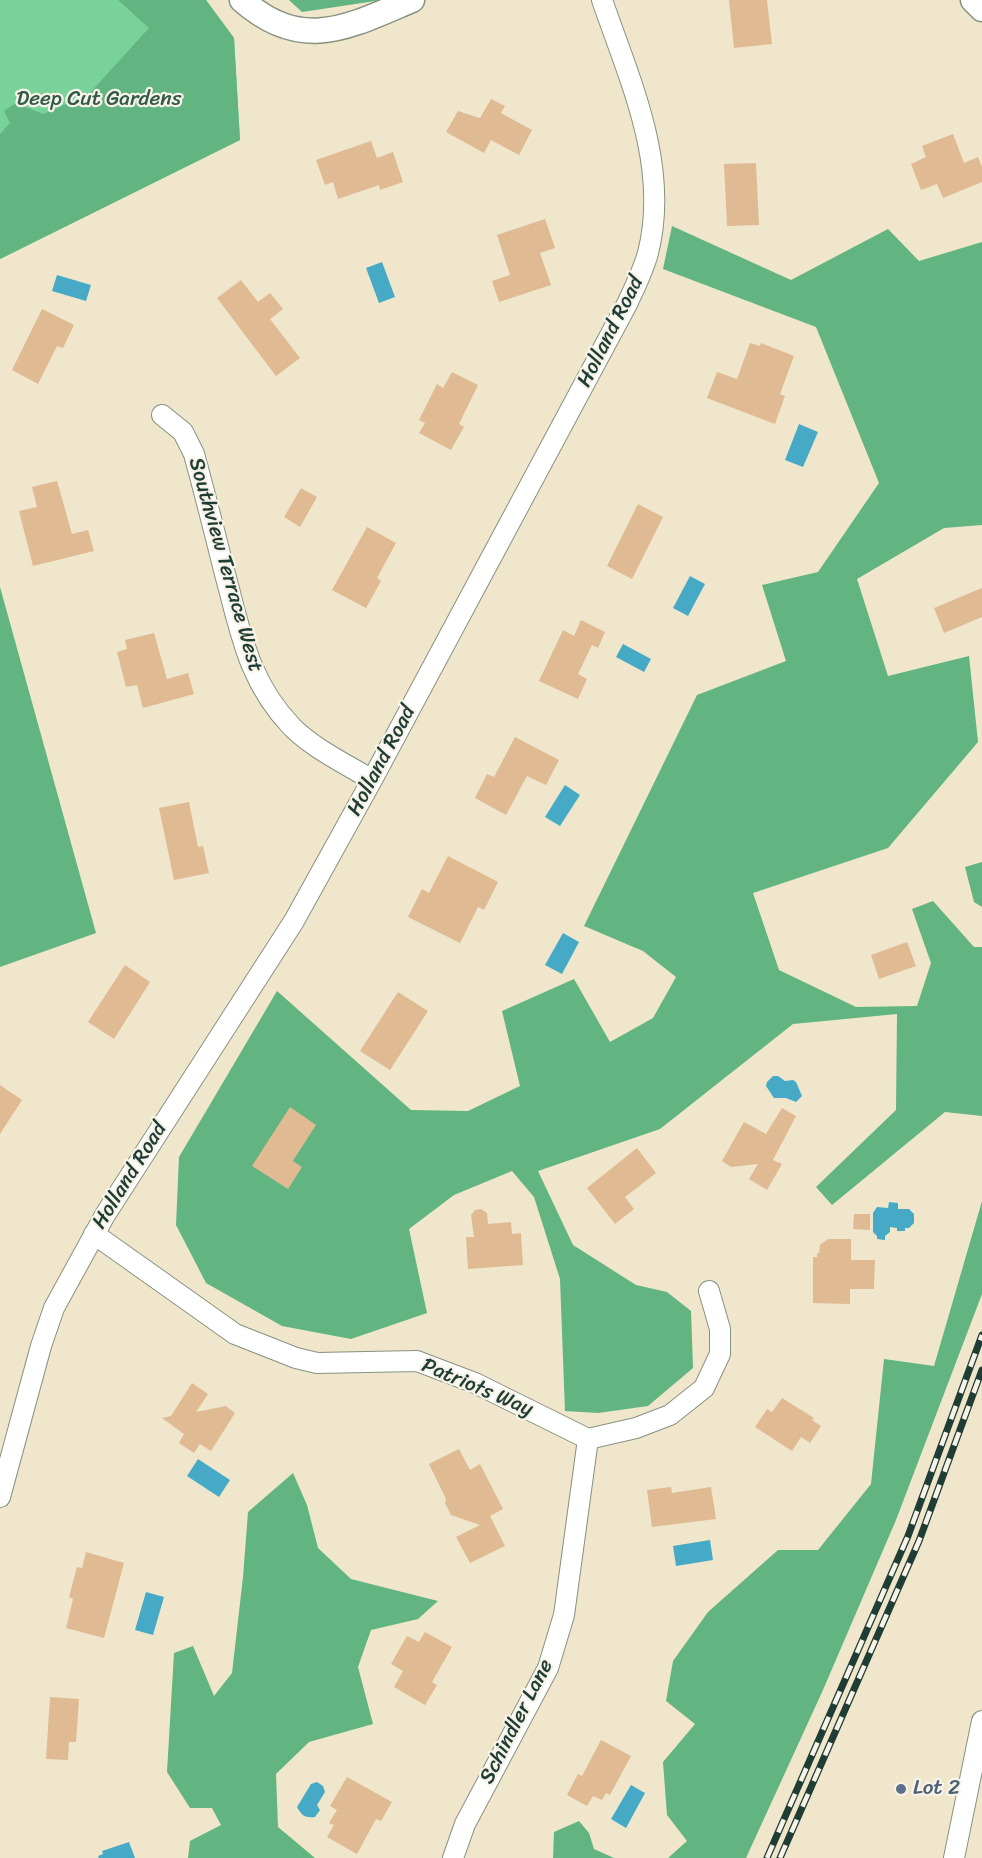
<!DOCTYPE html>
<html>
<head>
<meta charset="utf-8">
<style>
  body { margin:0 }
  canvas { display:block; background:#efe6cc }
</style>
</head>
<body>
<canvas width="982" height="1858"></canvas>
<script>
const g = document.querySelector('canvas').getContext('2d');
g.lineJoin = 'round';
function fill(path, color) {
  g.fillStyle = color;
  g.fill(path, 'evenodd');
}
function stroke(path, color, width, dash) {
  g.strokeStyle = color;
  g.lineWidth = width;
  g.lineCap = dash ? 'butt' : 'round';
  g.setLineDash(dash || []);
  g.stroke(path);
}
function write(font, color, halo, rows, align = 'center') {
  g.font = font + ' Sriracha,sans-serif';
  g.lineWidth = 4.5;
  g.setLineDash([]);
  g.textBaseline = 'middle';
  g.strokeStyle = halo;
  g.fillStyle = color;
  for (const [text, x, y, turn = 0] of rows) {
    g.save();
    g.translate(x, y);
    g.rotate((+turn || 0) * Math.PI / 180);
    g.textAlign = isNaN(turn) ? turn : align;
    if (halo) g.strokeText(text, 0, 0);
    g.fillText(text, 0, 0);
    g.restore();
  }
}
const green = new Path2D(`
  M 0,0 L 206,0 L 234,38 L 240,140 L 0,259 Z`);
const forest = new Path2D(`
  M 118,0 L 206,0 L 234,38 L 240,140 L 0,259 L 0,134 L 10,123 L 4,111 L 16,103 L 43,114 L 89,94 L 149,28 Z
  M 289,0 L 382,0 L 302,12 Z
  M 672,226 L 791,280 L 888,229 L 919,261 L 982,242 L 982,525 L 944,528 L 857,579 L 888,676 L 969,656 L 978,742 L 888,848 L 753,893 L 779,970 L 856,1007 L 917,1006 L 931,963 L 912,909 L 933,901 L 974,947 L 982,947 L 982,1116 L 945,1112 L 832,1205 L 816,1187 L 896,1110 L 897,1014 L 793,1024 L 660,1129 L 538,1171 L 573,1245 L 636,1285 L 667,1292 L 691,1311 L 693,1368 L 648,1406 L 598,1413 L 565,1411 L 560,1279 L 534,1197 L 512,1171 L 454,1195 L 409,1229 L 427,1313 L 351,1339 L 282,1326 L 206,1283 L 176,1225 L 179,1157 L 277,991 L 411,1110 L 468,1111 L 520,1086 L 502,1011 L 574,979 L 610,1042 L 653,1018 L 676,977 L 643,951 L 584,926 L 697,695 L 786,661 L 762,585 L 818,572 L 879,483 L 816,327 L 663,269 Z
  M 0,587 L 96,933 L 0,967 Z
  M 982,862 L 982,907 L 974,902 L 965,867 Z
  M 982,1201 L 982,1294 L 896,1520 L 823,1690 L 746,1858 L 668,1858 L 687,1841 L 667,1815 L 663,1762 L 695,1724 L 666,1701 L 673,1661 L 708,1612 L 778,1550 L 818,1550 L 871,1484 L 884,1359 L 934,1366 Z
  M 293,1473 L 307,1505 L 318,1548 L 351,1579 L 438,1601 L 418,1619 L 371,1630 L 358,1667 L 373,1724 L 309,1742 L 276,1774 L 278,1827 L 315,1858 L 188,1858 L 190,1841 L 221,1825 L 212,1808 L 190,1808 L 167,1772 L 174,1653 L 193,1646 L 214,1696 L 232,1673 L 243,1577 L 248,1512 Z
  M 579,1821 L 589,1833 L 594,1849 L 614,1858 L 553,1858 L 554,1832 Z`);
const water = new Path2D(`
  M 382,262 L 395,297 L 379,303 L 366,268 Z
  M 57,275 L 91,285 L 86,301 L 52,291 Z
  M 799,424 L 818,432 L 803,467 L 785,460 Z
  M 690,576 L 705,584 L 688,616 L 673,608 Z
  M 623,644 L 651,659 L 644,672 L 616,657 Z
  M 565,785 L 580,795 L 560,826 L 545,817 Z
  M 563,933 L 579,942 L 562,974 L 545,965 Z
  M 773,1076 L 778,1076 L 785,1081 L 793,1080 L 796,1082 L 802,1096 L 796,1102 L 786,1098 L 774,1098 L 766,1086 L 767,1082 Z
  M 889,1202 L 898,1203 L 898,1209 L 909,1209 L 914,1214 L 914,1223 L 909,1228 L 905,1228 L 905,1231 L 897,1231 L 897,1228 L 890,1227 L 890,1232 L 885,1236 L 885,1240 L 877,1239 L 877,1236 L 873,1232 L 873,1213 L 877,1207 L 888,1208 Z
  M 198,1459 L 230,1480 L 219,1497 L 187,1476 Z
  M 710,1540 L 713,1560 L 676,1566 L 673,1546 Z
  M 146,1592 L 164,1597 L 153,1635 L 135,1630 Z
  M 317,1782 L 323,1786 L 325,1792 L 317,1805 L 320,1810 L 315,1817 C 305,1818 302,1816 297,1807 L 311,1784 Z
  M 631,1785 L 645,1793 L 626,1828 L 611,1819 Z
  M 129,1842 L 135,1858 L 99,1858 L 98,1856 L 103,1854 L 102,1851 Z`);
const building = new Path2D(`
  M 729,0 L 767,0 L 772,44 L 734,48 Z
  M 491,99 L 505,106 L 501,113 L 532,130 L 519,155 L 491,140 L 484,153 L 446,132 L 458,111 L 480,118 Z
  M 953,134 L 964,163 L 978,157 L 982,167 L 982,182 L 943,198 L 937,184 L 921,190 L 911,164 L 926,157 L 922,146 Z
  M 371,141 L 377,158 L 393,152 L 403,182 L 380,190 L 379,185 L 338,199 L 333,182 L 325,185 L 316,160 Z
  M 756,163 L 759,225 L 727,226 L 724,164 Z
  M 545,219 L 555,248 L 540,253 L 551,285 L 499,302 L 492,281 L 510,275 L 497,235 Z
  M 241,280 L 258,302 L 270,293 L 283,309 L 270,319 L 300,358 L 276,376 L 217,298 Z
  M 42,309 L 74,325 L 63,348 L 57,346 L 38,384 L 12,370 Z
  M 750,343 L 760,346 L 761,343 L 794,356 L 780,394 L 785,396 L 775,424 L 707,398 L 717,372 L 737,379 Z
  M 452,372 L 478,385 L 459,424 L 464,427 L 451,450 L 419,433 L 425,423 L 419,420 L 437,384 L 443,388 Z
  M 57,481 L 72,534 L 88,530 L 94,551 L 33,566 L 19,511 L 37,507 L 32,487 Z
  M 301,488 L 317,497 L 300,527 L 284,517 Z
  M 638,504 L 663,517 L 632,579 L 607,566 Z
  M 367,527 L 396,543 L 377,578 L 381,581 L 366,608 L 332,590 Z
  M 982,588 L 982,617 L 944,633 L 934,608 Z
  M 581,620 L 605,632 L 598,648 L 592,645 L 578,674 L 587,679 L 578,699 L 539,681 L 563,630 L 574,636 Z
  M 154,633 L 167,679 L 188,673 L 194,694 L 143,708 L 137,685 L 126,687 L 117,652 L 127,649 L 125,640 Z
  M 515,737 L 559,760 L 546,785 L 527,776 L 506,815 L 475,798 L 487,774 L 494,777 Z
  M 189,802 L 198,847 L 203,846 L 209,873 L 174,880 L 159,808 Z
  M 448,856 L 498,882 L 484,910 L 478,907 L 460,943 L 408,917 L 422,889 L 429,893 Z
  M 907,942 L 916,966 L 879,979 L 871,955 Z
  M 125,965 L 150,982 L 114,1039 L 88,1022 Z
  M 398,992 L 428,1011 L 390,1070 L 360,1051 Z
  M 0,1085 L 22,1100 L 0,1134 Z
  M 290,1107 L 316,1125 L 293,1161 L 302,1167 L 288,1189 L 252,1166 Z
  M 782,1108 L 796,1116 L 773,1160 L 782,1164 L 767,1190 L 749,1179 L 758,1164 L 731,1167 L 722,1161 L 744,1122 L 766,1134 Z
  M 637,1148 L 656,1173 L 625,1197 L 634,1209 L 615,1224 L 587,1188 Z
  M 481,1209 L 487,1213 L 488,1224 L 511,1222 L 512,1234 L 521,1233 L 523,1265 L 468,1269 L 466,1237 L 474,1237 L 471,1215 L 475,1210 Z
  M 854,1214 L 870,1214 L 870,1230 L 853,1229 Z
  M 828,1239 L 851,1239 L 851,1260 L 875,1260 L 874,1289 L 850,1289 L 850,1304 L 813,1303 L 813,1257 L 817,1257 L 817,1253 L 819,1253 L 820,1245 Z
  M 192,1383 L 208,1394 L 196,1412 L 226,1406 L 235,1413 L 211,1451 L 200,1444 L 194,1453 L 179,1443 L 184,1434 L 162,1418 L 171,1416 Z
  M 782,1398 L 814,1418 L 812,1420 L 821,1426 L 810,1443 L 801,1437 L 792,1451 L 755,1427 L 767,1409 L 772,1412 Z
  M 459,1449 L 470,1470 L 480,1464 L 503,1509 L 490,1516 L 505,1546 L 470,1563 L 456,1537 L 480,1525 L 451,1515 L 445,1503 L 446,1499 L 429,1464 Z
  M 671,1487 L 672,1493 L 711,1487 L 716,1519 L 652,1527 L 647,1490 Z
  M 86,1552 L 124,1563 L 104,1638 L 66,1628 L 73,1599 L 69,1597 L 77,1567 L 82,1568 Z
  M 425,1632 L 452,1647 L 432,1682 L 437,1685 L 425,1705 L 394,1687 L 403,1671 L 391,1664 L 407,1636 L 419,1642 Z
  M 50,1697 L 79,1699 L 76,1742 L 69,1742 L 68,1760 L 46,1759 Z
  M 601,1740 L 631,1756 L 610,1795 L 606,1793 L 602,1800 L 593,1796 L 587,1806 L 567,1795 L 578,1774 L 582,1776 Z
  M 347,1777 L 392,1802 L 381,1821 L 376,1819 L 357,1854 L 327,1837 L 334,1825 L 329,1823 L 337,1810 L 330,1806 Z`);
const minor = new Path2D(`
  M 162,415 L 183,432 L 194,454 C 205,494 215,534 225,574 C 241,633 248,681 292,727 C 314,749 346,764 372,780
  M 94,1234 L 235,1334 L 296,1358 L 317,1363 L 417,1361 L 475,1383 L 588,1439 L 636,1428 L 670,1415 L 704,1388 L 720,1354 L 720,1329 L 709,1291
  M 0,1497 L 41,1346 L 54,1308 L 105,1215 L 294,921 L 372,780 L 627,304 C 635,287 643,271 648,253 C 670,166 630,81 602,0
  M 453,1858 L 465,1824 L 548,1668 L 564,1615 L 588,1439
  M 954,1858 L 982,1721`);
const tertiary = new Path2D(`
  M 242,0 C 302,53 348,27 412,0
  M 973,0 L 982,9`);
const rail = new Path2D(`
  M 767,1858 L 908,1536 L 982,1335
  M 780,1858 L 919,1541 L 982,1370`);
const markers = [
  [901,1789,6,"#5c6f8a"]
];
const parkNames = [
  ["Deep Cut Gardens",99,100]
];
const streetNames = [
  ["Holland Road",611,332,-63],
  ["Southview Terrace West",225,565,74],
  ["Holland Road",382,761,-62],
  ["Holland Road",130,1176,-58],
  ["Patriots Way",477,1388,23],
  ["Schindler Lane",517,1722,-63]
];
const serviceNames = [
  ["Lot 2",913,1789]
];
fill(green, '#78d299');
fill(forest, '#62b481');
fill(water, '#46aac6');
fill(building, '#dfba92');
stroke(minor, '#879280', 22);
stroke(tertiary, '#879280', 27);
stroke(minor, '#fff', 20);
stroke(tertiary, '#fff', 24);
stroke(rail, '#1f3d34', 7);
stroke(rail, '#f7f3e8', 4.5, [14]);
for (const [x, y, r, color] of markers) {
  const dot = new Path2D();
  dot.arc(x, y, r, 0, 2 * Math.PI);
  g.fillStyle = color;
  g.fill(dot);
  stroke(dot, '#f7f3e8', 2);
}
write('21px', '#315b48', '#f7f3e8', parkNames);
write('21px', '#1f3d34', '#f7f3e8', streetNames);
write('21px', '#4e5e75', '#f7f3e8', serviceNames, 'left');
</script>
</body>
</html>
